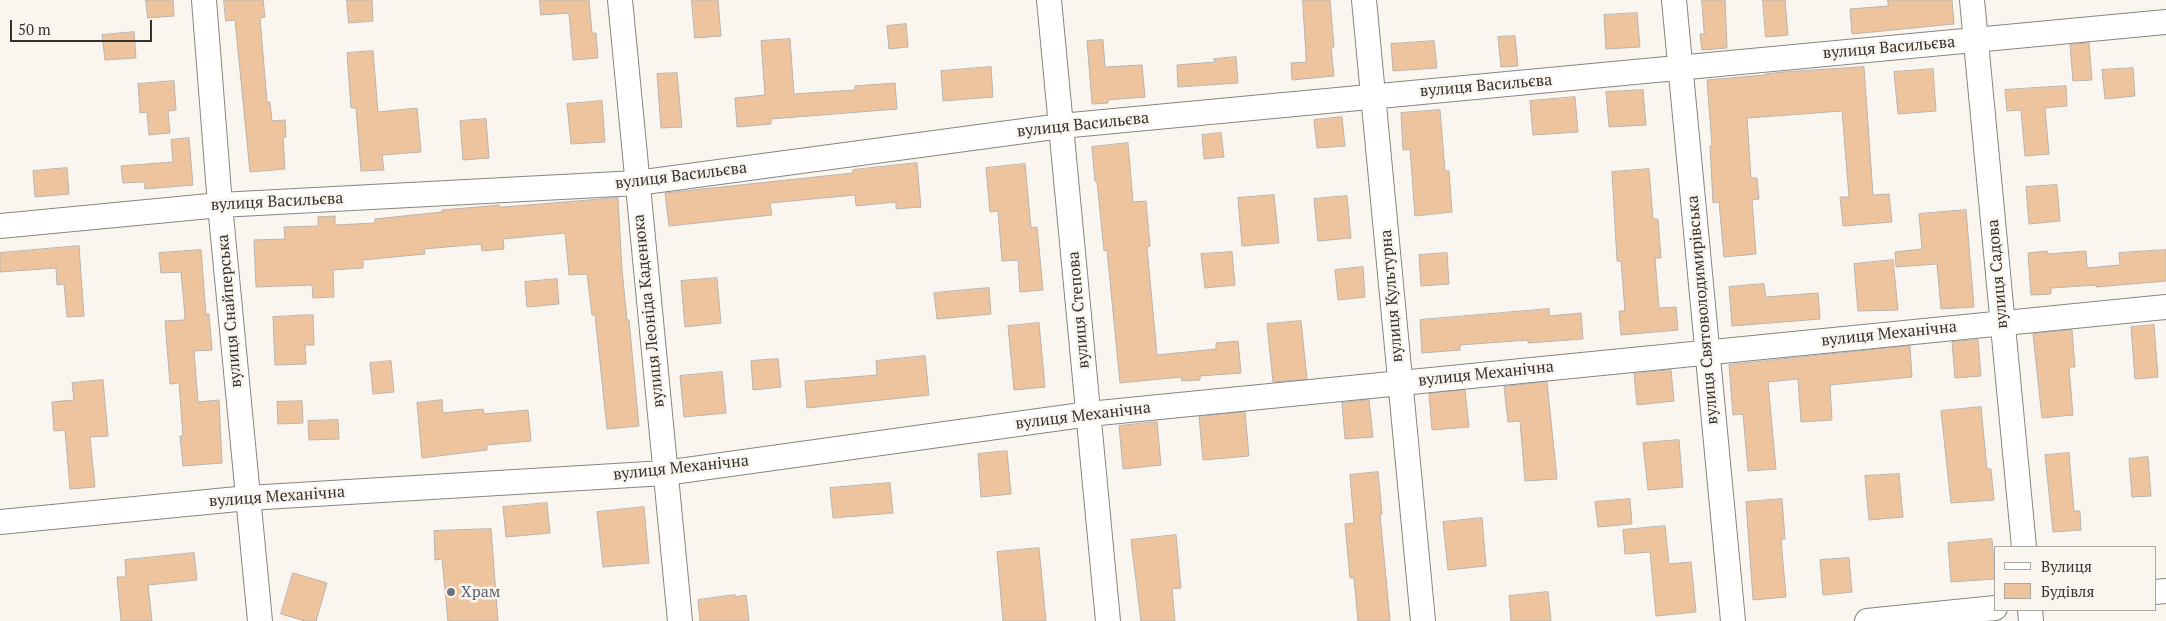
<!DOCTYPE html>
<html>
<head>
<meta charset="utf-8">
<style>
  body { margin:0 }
  #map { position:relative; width:2166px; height:621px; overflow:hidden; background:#faf6ef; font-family:"PT Serif",serif }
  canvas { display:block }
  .legend { position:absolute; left:1994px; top:546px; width:162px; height:65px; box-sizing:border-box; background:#faf6ef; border:1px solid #aaa8a2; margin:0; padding:6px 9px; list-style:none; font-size:15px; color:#33322f }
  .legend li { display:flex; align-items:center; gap:10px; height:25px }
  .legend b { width:25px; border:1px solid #aaa8a2 }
  .scale { position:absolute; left:10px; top:20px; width:142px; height:22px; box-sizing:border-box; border:2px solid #33322f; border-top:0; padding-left:6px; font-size:15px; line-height:18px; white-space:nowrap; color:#33322f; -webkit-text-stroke:4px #faf6ef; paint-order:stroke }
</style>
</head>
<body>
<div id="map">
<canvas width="2166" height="621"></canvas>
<ul class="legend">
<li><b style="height:6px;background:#fff"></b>Вулиця</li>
<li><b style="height:14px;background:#eec49f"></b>Будівля</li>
</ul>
<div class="scale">50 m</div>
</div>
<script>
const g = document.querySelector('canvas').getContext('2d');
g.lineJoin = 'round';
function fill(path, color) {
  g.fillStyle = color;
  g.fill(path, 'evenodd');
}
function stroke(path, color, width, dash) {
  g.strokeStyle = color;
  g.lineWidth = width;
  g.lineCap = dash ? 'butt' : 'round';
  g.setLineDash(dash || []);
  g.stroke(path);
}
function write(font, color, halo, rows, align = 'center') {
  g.font = font + ' "PT Serif",serif';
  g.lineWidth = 5;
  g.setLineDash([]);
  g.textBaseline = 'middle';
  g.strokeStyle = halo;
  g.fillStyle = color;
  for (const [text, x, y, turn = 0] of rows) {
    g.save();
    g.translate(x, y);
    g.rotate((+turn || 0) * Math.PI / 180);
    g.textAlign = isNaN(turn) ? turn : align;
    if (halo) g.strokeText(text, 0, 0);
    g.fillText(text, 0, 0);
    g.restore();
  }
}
const building = new Path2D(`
  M 146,0 L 173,0 L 174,16 L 148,18 Z
  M 224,0 L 263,0 L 265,17 L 260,18 L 267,102 L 270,102 L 272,121 L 285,120 L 286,137 L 283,137 L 285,169 L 250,172 L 235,20 L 226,21 Z
  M 347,0 L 372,0 L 373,21 L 349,23 Z
  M 540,0 L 589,0 L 592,33 L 596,33 L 598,58 L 573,60 L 569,13 L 541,15 Z
  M 692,0 L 718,0 L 721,36 L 695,38 Z
  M 1303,0 L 1330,0 L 1334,47 L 1331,47 L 1334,76 L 1292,80 L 1291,63 L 1306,62 Z
  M 1702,0 L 1725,0 L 1727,48 L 1702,50 L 1700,34 L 1704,34 Z
  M 1763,0 L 1785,0 L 1788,35 L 1766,37 Z
  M 1888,0 L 1952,0 L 1954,24 L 1852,34 L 1850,9 L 1888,6 Z
  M 1637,13 L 1640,47 L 1606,49 L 1604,15 Z
  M 906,24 L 908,47 L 889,49 L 887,26 Z
  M 134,32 L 136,58 L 105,60 L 102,35 Z
  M 1515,36 L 1518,66 L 1501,67 L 1498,37 Z
  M 790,39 L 794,94 L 855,90 L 855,86 L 895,83 L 897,109 L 771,119 L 771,124 L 737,127 L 735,98 L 765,95 L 761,41 Z
  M 1103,40 L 1105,67 L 1142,65 L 1145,97 L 1108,100 L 1108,103 L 1092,104 L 1087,41 Z
  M 1434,41 L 1437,68 L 1393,71 L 1391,44 Z
  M 2089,43 L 2092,80 L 2073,81 L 2070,45 Z
  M 373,51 L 378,112 L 417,108 L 421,152 L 382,155 L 384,170 L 361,171 L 356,108 L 351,108 L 347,53 Z
  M 1236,57 L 1238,83 L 1178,87 L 1177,65 L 1215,62 L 1214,59 Z
  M 991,67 L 993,97 L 943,101 L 941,71 Z
  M 1864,67 L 1873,195 L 1889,194 L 1892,222 L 1843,226 L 1840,197 L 1849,197 L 1842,111 L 1747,118 L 1751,178 L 1757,178 L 1759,199 L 1752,200 L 1756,254 L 1724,257 L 1719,202 L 1713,203 L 1710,146 L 1712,146 L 1707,80 L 1765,75 L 1765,74 L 1784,72 Z
  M 2133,68 L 2135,96 L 2105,99 L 2102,70 Z
  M 1933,69 L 1936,111 L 1898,114 L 1894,72 Z
  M 677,73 L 682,127 L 661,128 L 657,74 Z
  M 174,81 L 176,110 L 168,111 L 170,133 L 149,135 L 147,112 L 140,113 L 138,84 Z
  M 2066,86 L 2067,106 L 2045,108 L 2049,154 L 2025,156 L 2021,110 L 2007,111 L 2005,90 Z
  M 1643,90 L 1646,125 L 1609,127 L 1606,92 Z
  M 1575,97 L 1578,132 L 1533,135 L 1530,101 Z
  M 602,101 L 605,142 L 571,144 L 567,104 Z
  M 1440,110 L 1445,171 L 1449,171 L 1452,212 L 1415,216 L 1410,149 L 1403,150 L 1401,113 Z
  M 1342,117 L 1345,146 L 1317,148 L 1314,120 Z
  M 486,119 L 489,158 L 463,160 L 460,121 Z
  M 1221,133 L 1224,157 L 1204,159 L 1202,135 Z
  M 189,138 L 193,185 L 145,189 L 144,182 L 123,183 L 121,166 L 173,162 L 171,140 Z
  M 1128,143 L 1133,202 L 1146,201 L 1150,246 L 1147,247 L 1157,355 L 1216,349 L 1216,343 L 1238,341 L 1241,373 L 1200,376 L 1200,380 L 1182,381 L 1181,377 L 1120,383 L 1107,250 L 1104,251 L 1097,181 L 1095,181 L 1092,147 Z
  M 917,163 L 921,207 L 896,209 L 896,202 L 856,206 L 855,195 L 770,203 L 772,215 L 669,226 L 665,193 L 853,173 L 853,170 Z
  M 1025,164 L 1031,228 L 1037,227 L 1043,290 L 1020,292 L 1018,260 L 1002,261 L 998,211 L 990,212 L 986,168 Z
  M 67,168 L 69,194 L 35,197 L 33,171 Z
  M 1649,169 L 1653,219 L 1658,219 L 1661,258 L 1655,258 L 1659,308 L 1676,307 L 1678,330 L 1621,335 L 1619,311 L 1625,311 L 1621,261 L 1617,261 L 1612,172 Z
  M 2057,185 L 2060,221 L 2029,224 L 2026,187 Z
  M 1274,195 L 1279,243 L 1242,246 L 1238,198 Z
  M 1347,196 L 1351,238 L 1318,241 L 1314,199 Z
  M 618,198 L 622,270 L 627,320 L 629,320 L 639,426 L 607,429 L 595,315 L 592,315 L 587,274 L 569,275 L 565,233 L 503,239 L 504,249 L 482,251 L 481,244 L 424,249 L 425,254 L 363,260 L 363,268 L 333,270 L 334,297 L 313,298 L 312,285 L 256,287 L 254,240 L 285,239 L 284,227 L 318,226 L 318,217 L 335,216 L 335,225 L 375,223 L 375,219 L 442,212 L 442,210 L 478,207 L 499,205 L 500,207 Z
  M 1966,210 L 1974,307 L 1941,309 L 1937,264 L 1896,267 L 1895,252 L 1922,249 L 1919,214 Z
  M 79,246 L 84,316 L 67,317 L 64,284 L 57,285 L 56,268 L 0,272 L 0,253 Z
  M 201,250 L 206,314 L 209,314 L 212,350 L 194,351 L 198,402 L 219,400 L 222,463 L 183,466 L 180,436 L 183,436 L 179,383 L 170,384 L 165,321 L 184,320 L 185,316 L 181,272 L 161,273 L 159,253 Z
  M 2166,250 L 2166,281 L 2096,287 L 2096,285 L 2051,288 L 2051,294 L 2031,295 L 2028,253 L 2047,251 L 2048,254 L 2086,251 L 2087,268 L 2120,265 L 2119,253 Z
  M 1232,252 L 1235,285 L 1205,288 L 1201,254 Z
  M 1447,253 L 1449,284 L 1421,286 L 1419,255 Z
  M 1893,260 L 1898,310 L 1858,311 L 1854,264 Z
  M 1363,267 L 1365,297 L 1338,300 L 1335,270 Z
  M 717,278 L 721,323 L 685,327 L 681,281 Z
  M 557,279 L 559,304 L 527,307 L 525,282 Z
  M 1764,284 L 1766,297 L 1818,293 L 1820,319 L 1732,326 L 1729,287 Z
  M 989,288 L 991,314 L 937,319 L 934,293 Z
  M 1549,309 L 1549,316 L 1581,313 L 1583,339 L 1528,343 L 1528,340 L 1460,345 L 1460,350 L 1422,353 L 1420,320 Z
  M 313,315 L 314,345 L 305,345 L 306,364 L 275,365 L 273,317 Z
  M 1301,321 L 1307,379 L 1273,382 L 1267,324 Z
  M 1039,323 L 1045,387 L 1014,390 L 1008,326 Z
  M 2154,325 L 2158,377 L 2135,379 L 2131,327 Z
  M 2072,330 L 2075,367 L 2069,367 L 2073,415 L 2042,418 L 2033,334 Z
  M 1978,340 L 1981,376 L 1955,378 L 1952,342 Z
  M 1910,346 L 1912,377 L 1830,385 L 1832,420 L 1801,422 L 1798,379 L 1768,382 L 1776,469 L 1748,471 L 1743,414 L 1733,415 L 1729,365 Z
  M 925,356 L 929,395 L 807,408 L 805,381 L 877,375 L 876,361 Z
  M 778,359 L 781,387 L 753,390 L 751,361 Z
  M 391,361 L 394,392 L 373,394 L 370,363 Z
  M 1671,370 L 1674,401 L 1637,405 L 1634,374 Z
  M 722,372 L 726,413 L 684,417 L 680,376 Z
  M 103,380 L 108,436 L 90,437 L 95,487 L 70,489 L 65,430 L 54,431 L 52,402 L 74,400 L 72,383 Z
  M 1547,382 L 1557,479 L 1525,481 L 1520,421 L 1508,422 L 1504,387 Z
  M 1465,390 L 1469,427 L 1432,430 L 1429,394 Z
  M 442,400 L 443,413 L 483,409 L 484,414 L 528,410 L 531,441 L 487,445 L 487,450 L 422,458 L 417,403 Z
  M 1369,400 L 1373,437 L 1345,439 L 1342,403 Z
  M 302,401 L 303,423 L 278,424 L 277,402 Z
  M 1981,407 L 1987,469 L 1991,469 L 1994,500 L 1951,503 L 1941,411 Z
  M 1245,412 L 1249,456 L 1203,460 L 1199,417 Z
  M 338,420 L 339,439 L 309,440 L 308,421 Z
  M 1157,422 L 1161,465 L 1123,469 L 1119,426 Z
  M 1679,440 L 1683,487 L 1648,490 L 1643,443 Z
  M 1007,451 L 1011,494 L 981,497 L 978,454 Z
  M 2069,453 L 2074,511 L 2080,511 L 2081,530 L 2053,532 L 2045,455 Z
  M 2148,457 L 2151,496 L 2132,497 L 2129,459 Z
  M 1378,472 L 1382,514 L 1380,514 L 1390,621 L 1358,621 L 1354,578 L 1350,578 L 1345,524 L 1354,523 L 1350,475 Z
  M 1899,474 L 1903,517 L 1869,520 L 1865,476 Z
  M 890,483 L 893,513 L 833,518 L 830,488 Z
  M 1630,499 L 1632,524 L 1598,527 L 1595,502 Z
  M 1782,499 L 1785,539 L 1781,539 L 1786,597 L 1753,600 L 1746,502 Z
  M 547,503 L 550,533 L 506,537 L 503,507 Z
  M 644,507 L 649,563 L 603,567 L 597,512 Z
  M 1482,518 L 1486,566 L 1448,570 L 1443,522 Z
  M 1665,526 L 1669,564 L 1691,562 L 1696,612 L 1656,616 L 1650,552 L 1625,554 L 1623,530 Z
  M 491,529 L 498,621 L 448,621 L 442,559 L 435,560 L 434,531 Z
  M 1176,535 L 1181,588 L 1172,589 L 1175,621 L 1141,621 L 1131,540 Z
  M 1992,539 L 1995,579 L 1951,582 L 1948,543 Z
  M 1039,548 L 1046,621 L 1003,621 L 997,552 Z
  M 194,553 L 197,580 L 148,585 L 152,621 L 121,621 L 117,577 L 126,577 L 125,560 Z
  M 1849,558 L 1852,592 L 1823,595 L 1820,560 Z
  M 293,573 L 327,583 L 316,621 L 305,621 L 281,614 Z
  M 1548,592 L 1551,621 L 1511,621 L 1509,596 Z
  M 735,595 L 735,597 L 746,595 L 749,621 L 700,621 L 698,600 Z`);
const minor = new Path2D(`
  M 204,0 L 220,205 L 260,621
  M 620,0 L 680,621
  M 1049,0 L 1108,621
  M 1364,0 L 1423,621
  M 1674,0 L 1733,621
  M 1972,0 L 2024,547
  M 0,226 L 220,205 L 637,183 L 1061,126 L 2166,22
  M 0,522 L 248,498 L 665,473 L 1089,414 L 2166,307
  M 2155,592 L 2166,591
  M 2030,610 L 2031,621
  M 1867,621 L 1995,608`);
const markers = [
  [451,592,5,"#6b7280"]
];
const streetNames = [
  ["вулиця Васильєва",1889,48,-5],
  ["вулиця Васильєва",1486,86,-5],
  ["вулиця Васильєва",1083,125,-6],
  ["вулиця Васильєва",681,176,-7],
  ["вулиця Васильєва",277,202,-3],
  ["вулиця Садова",1998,274,-95],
  ["вулиця Культурна",1392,296,-95],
  ["вулиця Степова",1079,310,-95],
  ["вулиця Святоволодимирівська",1703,310,-95],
  ["вулиця Снайперська",230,311,-95],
  ["вулиця Леоніда Каденюка",649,311,-96],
  ["вулиця Механічна",1889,334,-6],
  ["вулиця Механічна",1486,374,-6],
  ["вулиця Механічна",1083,416,-7],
  ["вулиця Механічна",681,468,-6],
  ["вулиця Механічна",277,497,-4]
];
const worshipNames = [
  ["Храм",461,592]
];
fill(building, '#eec49f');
stroke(building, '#bab4af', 1);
stroke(minor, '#88857f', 26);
stroke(minor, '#fff', 24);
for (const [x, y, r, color] of markers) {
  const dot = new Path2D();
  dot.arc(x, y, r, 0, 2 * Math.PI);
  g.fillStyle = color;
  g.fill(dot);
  stroke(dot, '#faf6ef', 2);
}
write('16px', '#33322f', '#faf6ef', streetNames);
write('16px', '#5b616d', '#faf6ef', worshipNames, 'left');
</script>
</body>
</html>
